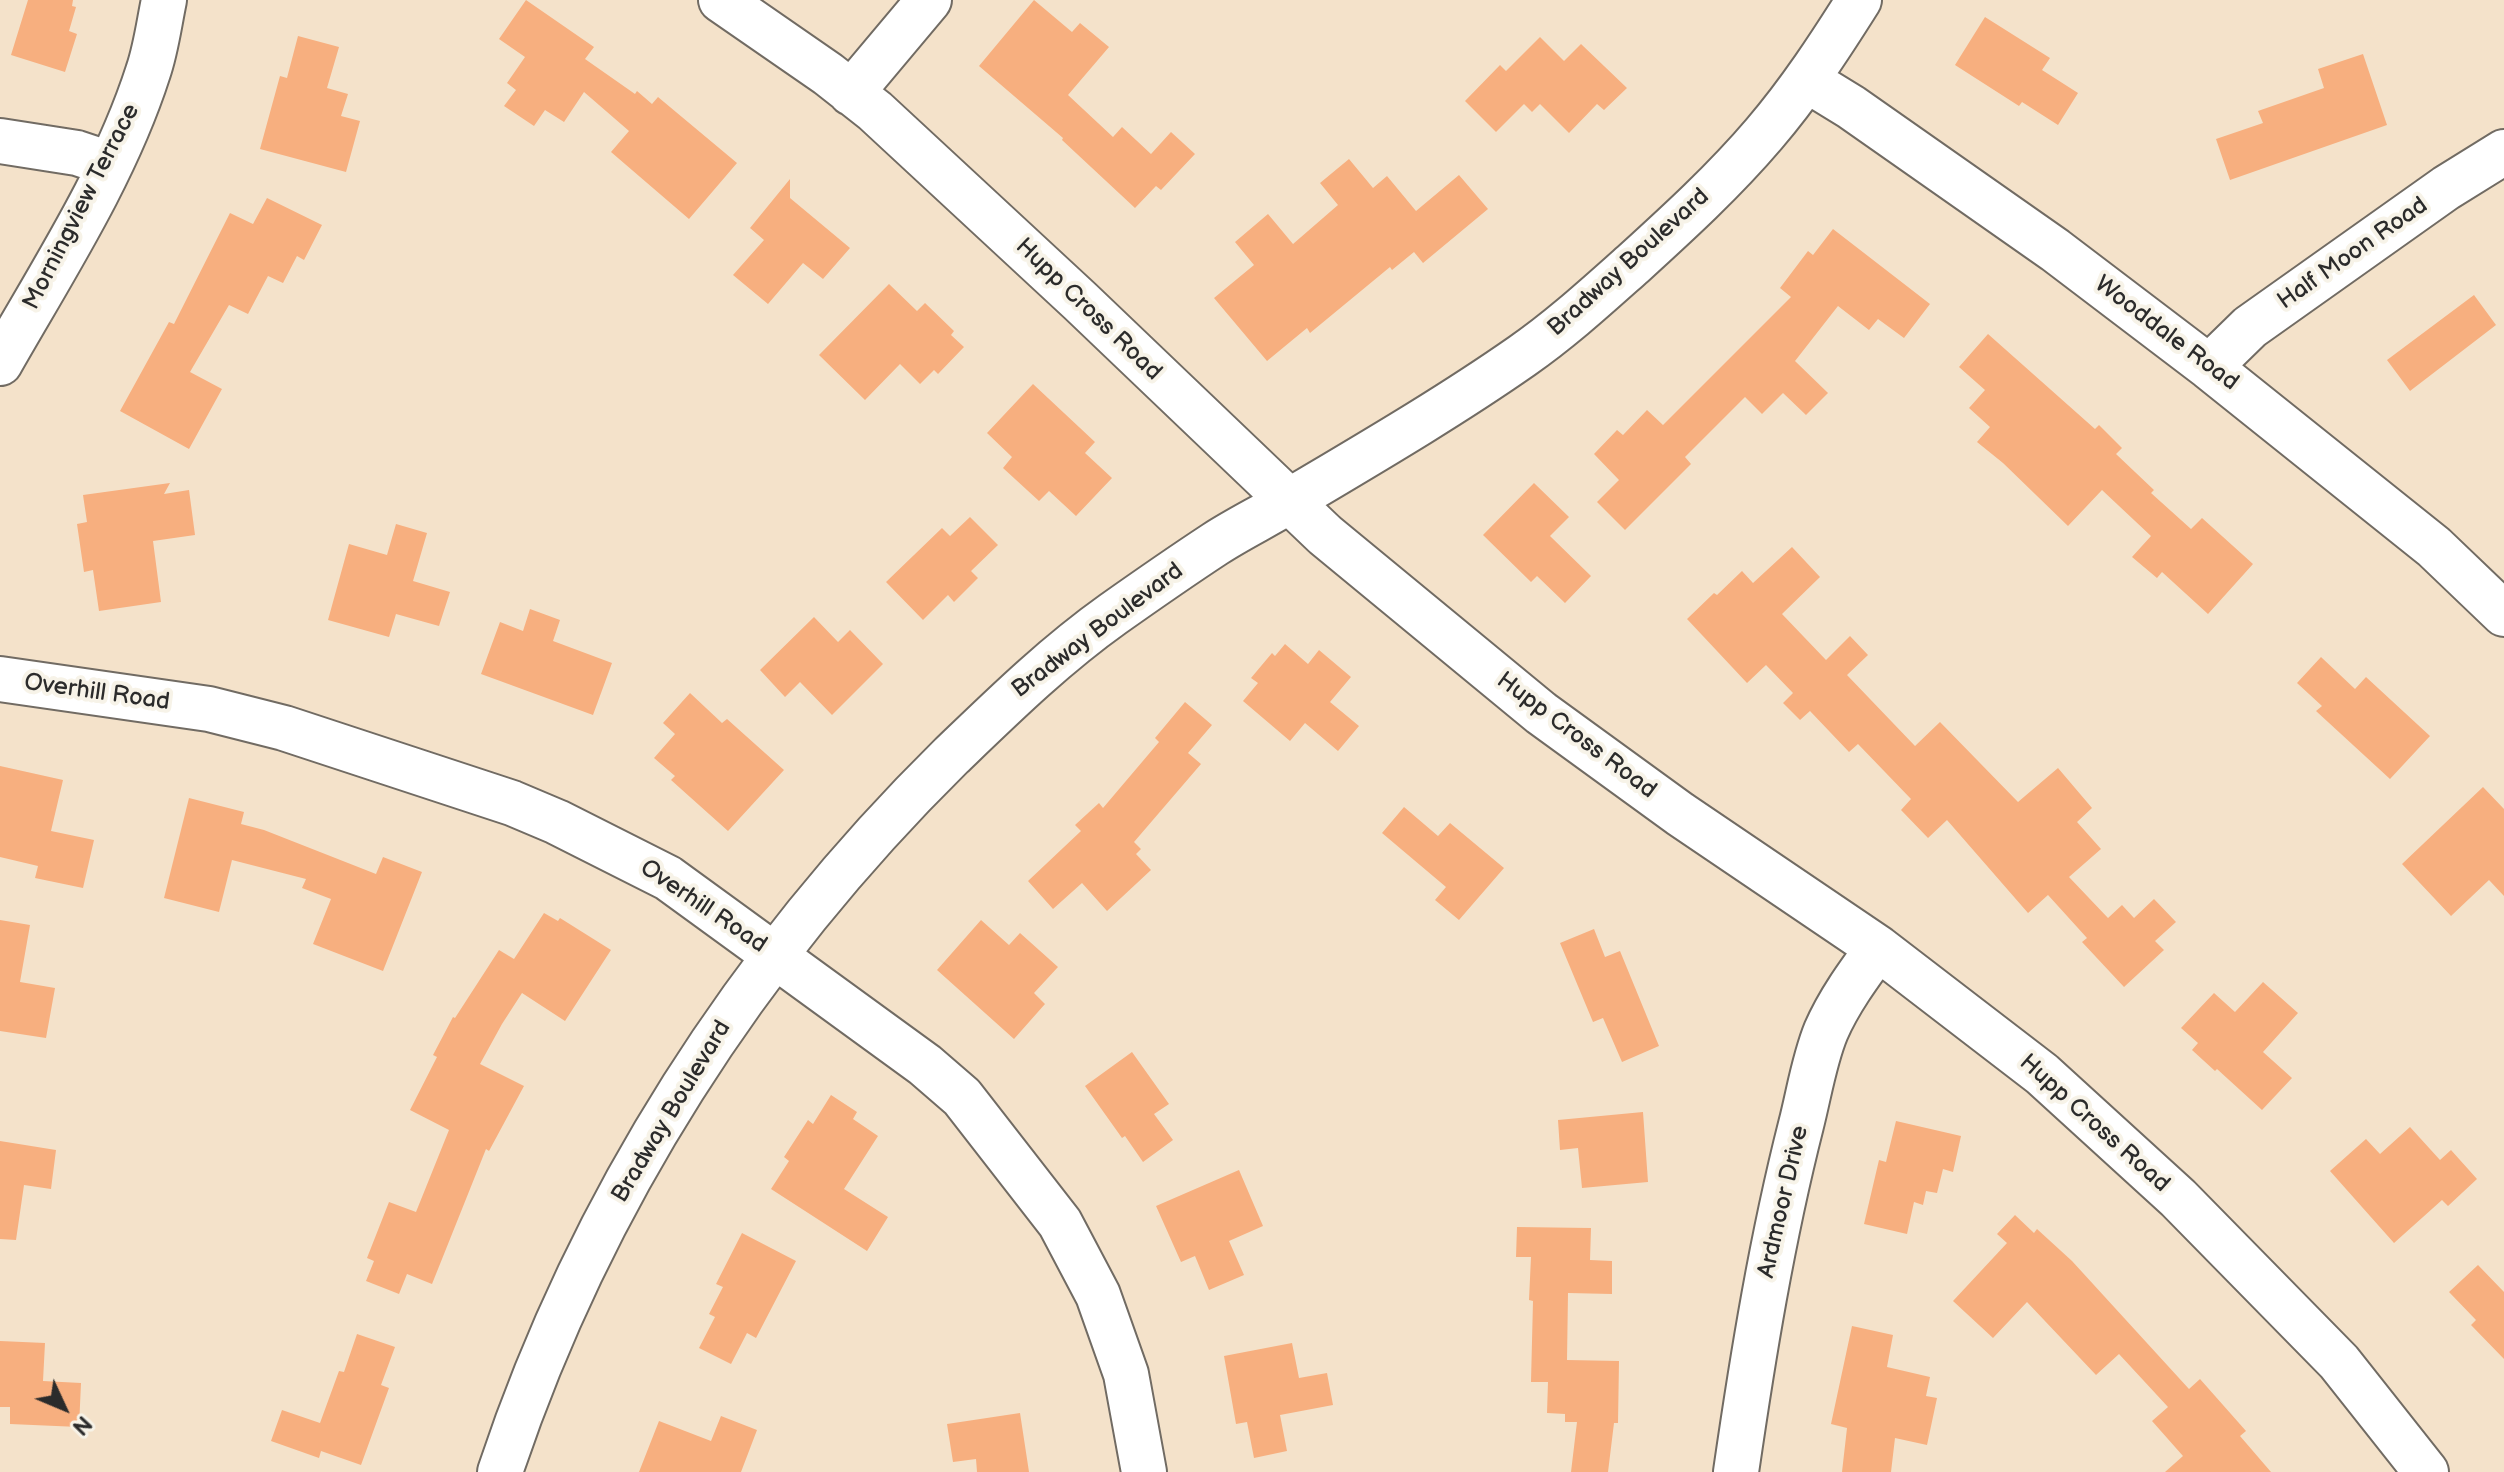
<!DOCTYPE html>
<html>
<head>
<meta charset="utf-8">
<style>
  body { margin:0 }
  #map { position:relative; width:2504px; height:1472px; overflow:hidden; background:#f4e2ca; font-family:"Balsamiq Sans",sans-serif }
  canvas { display:block }
  .north { position:absolute; left:24px; top:1368px; width:80px; height:80px; -webkit-text-stroke:6px #f7f3e8; paint-order:stroke; rotate:134deg; font-size:22px; font-weight:700; line-height:32px; text-align:center; color:#2b2b2b }
  .north::after { content:''; display:block; margin:auto; width:28px; height:36px; background:#2b2b2b; clip-path:polygon(50% 0,100% 100%,50% 72%,0 100%) }
</style>
</head>
<body>
<div id="map">
<canvas width="2504" height="1472"></canvas>
<div class="north">N</div>
</div>
<script>
const g = document.querySelector('canvas').getContext('2d');
g.lineJoin = 'round';
function fill(path, color) {
  g.fillStyle = color;
  g.fill(path, 'evenodd');
}
function stroke(path, color, width, dash) {
  g.strokeStyle = color;
  g.lineWidth = width;
  g.lineCap = dash ? 'butt' : 'round';
  g.setLineDash(dash || []);
  g.stroke(path);
}
function write(font, color, halo, rows, align = 'center') {
  g.font = font + ' "Balsamiq Sans",sans-serif';
  g.lineWidth = 8;
  g.setLineDash([]);
  g.textBaseline = 'middle';
  g.strokeStyle = halo;
  g.fillStyle = color;
  for (const [text, x, y, turn = 0] of rows) {
    g.save();
    g.translate(x, y);
    g.rotate((+turn || 0) * Math.PI / 180);
    g.textAlign = isNaN(turn) ? turn : align;
    if (halo) g.strokeText(text, 0, 0);
    g.fillText(text, 0, 0);
    g.restore();
  }
}
const building = new Path2D(`
  M 28,0 L 73,0 L 72,6 L 76,7 L 69,31 L 77,34 L 65,72 L 11,55 Z
  M 526,0 L 594,47 L 585,59 L 635,94 L 637,91 L 652,104 L 658,97 L 737,163 L 689,219 L 611,152 L 629,131 L 584,92 L 564,122 L 545,110 L 534,126 L 504,106 L 516,90 L 507,83 L 525,57 L 499,39 Z
  M 1034,0 L 1072,32 L 1080,23 L 1109,47 L 1068,95 L 1113,137 L 1122,127 L 1151,154 L 1171,132 L 1195,154 L 1161,190 L 1156,186 L 1135,208 L 1062,140 L 1063,138 L 979,66 Z
  M 1985,17 L 2050,58 L 2042,70 L 2078,93 L 2058,125 L 2022,102 L 2019,106 L 1955,65 Z
  M 298,36 L 339,47 L 327,88 L 348,94 L 341,116 L 360,121 L 346,172 L 260,149 L 280,76 L 287,78 Z
  M 1540,37 L 1564,61 L 1581,44 L 1627,88 L 1604,110 L 1597,104 L 1569,133 L 1540,104 L 1532,112 L 1524,104 L 1496,132 L 1465,101 L 1500,65 L 1506,71 Z
  M 2363,54 L 2387,125 L 2230,180 L 2216,139 L 2263,123 L 2258,111 L 2324,88 L 2318,69 Z
  M 1349,159 L 1373,188 L 1387,176 L 1416,211 L 1459,175 L 1488,209 L 1423,263 L 1414,252 L 1392,270 L 1390,267 L 1310,333 L 1307,328 L 1267,361 L 1214,298 L 1254,265 L 1235,242 L 1268,214 L 1293,244 L 1338,205 L 1320,183 Z
  M 790,179 L 790,198 L 850,248 L 823,279 L 803,263 L 768,304 L 733,275 L 764,240 L 750,228 Z
  M 267,198 L 322,225 L 304,260 L 297,256 L 283,283 L 268,276 L 248,314 L 229,305 L 190,372 L 222,389 L 189,449 L 120,411 L 169,322 L 174,324 L 230,213 L 253,224 Z
  M 1833,229 L 1930,304 L 1904,338 L 1878,319 L 1869,330 L 1838,306 L 1795,361 L 1828,393 L 1806,415 L 1783,393 L 1762,414 L 1745,397 L 1685,457 L 1691,464 L 1625,530 L 1597,502 L 1619,480 L 1594,454 L 1617,430 L 1623,435 L 1647,410 L 1663,425 L 1791,297 L 1780,288 L 1808,251 L 1813,255 Z
  M 889,284 L 917,311 L 925,303 L 954,331 L 951,335 L 964,347 L 938,374 L 934,370 L 920,384 L 900,364 L 865,400 L 819,355 Z
  M 2474,295 L 2496,325 L 2410,391 L 2387,360 Z
  M 1988,334 L 2095,429 L 2099,425 L 2122,448 L 2116,454 L 2154,490 L 2151,493 L 2191,529 L 2202,518 L 2253,564 L 2208,614 L 2162,572 L 2157,578 L 2132,557 L 2151,536 L 2102,490 L 2068,526 L 2003,463 L 1977,442 L 1990,427 L 1969,408 L 1985,390 L 1959,367 Z
  M 1033,384 L 1095,442 L 1085,453 L 1112,478 L 1076,516 L 1049,491 L 1039,501 L 1003,468 L 1012,457 L 987,433 Z
  M 170,483 L 164,494 L 189,490 L 195,535 L 153,541 L 161,602 L 99,611 L 93,570 L 84,572 L 77,524 L 87,522 L 83,495 Z
  M 1534,483 L 1569,517 L 1550,536 L 1591,576 L 1565,603 L 1537,576 L 1531,582 L 1483,535 Z
  M 970,517 L 998,545 L 971,571 L 978,578 L 954,602 L 948,595 L 923,620 L 886,582 L 942,528 L 950,536 Z
  M 396,524 L 427,533 L 413,581 L 450,592 L 439,626 L 396,614 L 389,637 L 328,620 L 349,544 L 387,555 Z
  M 1792,547 L 1820,577 L 1782,614 L 1826,660 L 1850,636 L 1868,655 L 1847,675 L 1915,746 L 1940,722 L 2018,802 L 2058,768 L 2092,808 L 2077,822 L 2101,849 L 2069,877 L 2108,918 L 2122,905 L 2134,918 L 2154,899 L 2176,922 L 2155,941 L 2164,950 L 2124,987 L 2082,942 L 2087,938 L 2048,895 L 2028,913 L 1947,820 L 1928,838 L 1901,810 L 1911,799 L 1858,744 L 1849,752 L 1810,711 L 1800,720 L 1783,703 L 1793,693 L 1766,665 L 1747,683 L 1687,619 L 1714,593 L 1717,595 L 1742,571 L 1753,583 Z
  M 530,609 L 560,620 L 553,641 L 612,663 L 593,715 L 481,674 L 500,622 L 523,631 Z
  M 814,617 L 838,642 L 850,630 L 883,664 L 832,715 L 800,682 L 785,697 L 760,670 Z
  M 1285,644 L 1308,664 L 1319,650 L 1351,677 L 1330,702 L 1359,726 L 1338,751 L 1305,723 L 1290,741 L 1243,701 L 1258,683 L 1251,678 L 1272,653 L 1275,656 Z
  M 2321,657 L 2355,689 L 2366,677 L 2430,736 L 2390,779 L 2316,711 L 2322,706 L 2297,683 Z
  M 690,693 L 722,723 L 727,719 L 784,770 L 728,831 L 671,780 L 675,776 L 654,758 L 675,734 L 663,723 Z
  M 1185,702 L 1212,725 L 1188,753 L 1201,764 L 1134,842 L 1141,849 L 1136,854 L 1151,870 L 1107,911 L 1082,883 L 1053,909 L 1028,881 L 1081,831 L 1075,825 L 1099,803 L 1103,808 L 1159,742 L 1155,738 Z
  M 0,766 L 63,780 L 51,831 L 94,840 L 83,888 L 35,878 L 38,866 L 0,857 Z
  M 2483,787 L 2504,809 L 2504,896 L 2489,880 L 2451,916 L 2402,864 Z
  M 189,798 L 244,812 L 241,824 L 264,830 L 376,874 L 383,857 L 422,872 L 383,971 L 313,944 L 331,899 L 302,888 L 306,879 L 232,860 L 219,912 L 164,898 Z
  M 1404,807 L 1438,836 L 1450,823 L 1504,868 L 1459,920 L 1435,900 L 1446,887 L 1382,833 Z
  M 544,913 L 558,921 L 560,918 L 611,950 L 565,1021 L 522,993 L 502,1024 L 480,1064 L 524,1086 L 489,1151 L 486,1149 L 432,1284 L 407,1274 L 399,1294 L 366,1281 L 374,1261 L 367,1258 L 389,1202 L 416,1212 L 449,1130 L 410,1110 L 437,1057 L 433,1055 L 453,1017 L 455,1018 L 499,950 L 514,959 Z
  M 0,920 L 30,925 L 20,982 L 55,988 L 46,1038 L 0,1031 Z
  M 981,920 L 1009,945 L 1020,933 L 1058,967 L 1034,993 L 1045,1004 L 1014,1039 L 937,970 Z
  M 1594,929 L 1605,957 L 1620,951 L 1659,1046 L 1622,1062 L 1603,1018 L 1593,1022 L 1560,943 Z
  M 2263,982 L 2298,1013 L 2263,1052 L 2292,1078 L 2262,1110 L 2217,1069 L 2215,1071 L 2192,1050 L 2198,1043 L 2181,1028 L 2214,993 L 2235,1012 Z
  M 1132,1052 L 1169,1104 L 1154,1114 L 1173,1140 L 1143,1162 L 1125,1136 L 1122,1138 L 1085,1086 Z
  M 831,1095 L 857,1112 L 853,1119 L 878,1136 L 844,1189 L 888,1217 L 867,1251 L 771,1189 L 789,1161 L 784,1157 L 808,1120 L 813,1124 Z
  M 1643,1112 L 1648,1182 L 1582,1188 L 1578,1148 L 1560,1150 L 1558,1120 Z
  M 1896,1121 L 1961,1136 L 1953,1172 L 1943,1169 L 1937,1193 L 1926,1191 L 1923,1205 L 1914,1202 L 1907,1234 L 1864,1224 L 1879,1160 L 1886,1162 Z
  M 2410,1127 L 2440,1160 L 2451,1150 L 2477,1179 L 2448,1206 L 2442,1200 L 2394,1243 L 2330,1171 L 2366,1139 L 2380,1154 Z
  M 0,1141 L 56,1150 L 51,1189 L 24,1185 L 16,1240 L 0,1239 Z
  M 1239,1170 L 1263,1226 L 1229,1241 L 1244,1275 L 1209,1290 L 1195,1256 L 1181,1262 L 1156,1206 Z
  M 2015,1215 L 2034,1233 L 2037,1229 L 2072,1261 L 2189,1389 L 2200,1379 L 2246,1431 L 2240,1436 L 2271,1472 L 2165,1472 L 2183,1456 L 2152,1421 L 2168,1407 L 2119,1354 L 2096,1375 L 2027,1302 L 1993,1338 L 1953,1301 L 2007,1243 L 1997,1234 Z
  M 1517,1227 L 1591,1228 L 1590,1260 L 1612,1261 L 1612,1294 L 1568,1293 L 1567,1360 L 1619,1361 L 1618,1423 L 1614,1423 L 1608,1472 L 1571,1472 L 1577,1422 L 1565,1422 L 1565,1414 L 1547,1413 L 1548,1382 L 1531,1382 L 1533,1301 L 1529,1300 L 1531,1257 L 1516,1257 Z
  M 742,1233 L 796,1261 L 756,1338 L 747,1333 L 731,1364 L 699,1348 L 715,1317 L 709,1314 L 723,1287 L 716,1284 Z
  M 2478,1265 L 2504,1292 L 2504,1359 L 2471,1325 L 2476,1320 L 2449,1292 Z
  M 1852,1326 L 1893,1335 L 1887,1367 L 1930,1377 L 1926,1396 L 1937,1398 L 1927,1445 L 1895,1438 L 1891,1472 L 1842,1472 L 1847,1428 L 1831,1424 Z
  M 357,1334 L 395,1347 L 381,1385 L 389,1388 L 361,1465 L 321,1451 L 319,1458 L 271,1441 L 282,1410 L 320,1423 L 339,1371 L 344,1372 Z
  M 0,1341 L 45,1343 L 43,1381 L 81,1383 L 79,1427 L 10,1424 L 10,1407 L 0,1407 Z
  M 1292,1343 L 1299,1378 L 1327,1373 L 1333,1405 L 1280,1415 L 1287,1451 L 1254,1458 L 1247,1422 L 1236,1424 L 1224,1356 Z
  M 1020,1413 L 1029,1472 L 977,1472 L 976,1459 L 953,1462 L 947,1424 Z
  M 721,1416 L 757,1430 L 741,1472 L 639,1472 L 659,1421 L 711,1441 Z`);
const minor = new Path2D(`
  M 721,0 L 828,74 L 875,111 L 1080,301 L 1325,535 L 1541,713 L 1680,814 L 1878,948 L 2042,1074 L 2178,1198 L 2339,1362 L 2426,1472
  M 1807,80 L 1851,107 L 2055,250 L 2209,367 L 2434,547 L 2504,614
  M 851,93 L 929,0
  M 0,141 L 77,153 L 110,164
  M 0,363 C 53,270 115,175 148,72 C 156,49 159,24 164,0
  M 2209,367 L 2250,327 L 2446,188 L 2504,152
  M 0,679 L 209,709 L 284,728 L 512,803 L 557,822 L 668,878 L 925,1065 L 962,1097 L 1060,1223 L 1098,1295 L 1126,1374 L 1144,1472
  M 500,1472 C 590,1201 748,956 951,756 C 1003,706 1054,656 1113,614 C 1147,590 1180,567 1215,544 C 1238,529 1263,517 1286,503 C 1365,456 1446,409 1522,356 C 1561,329 1597,296 1633,264 C 1678,223 1724,181 1764,134 C 1800,92 1830,46 1859,0
  M 1736,1472 C 1753,1355 1772,1239 1801,1125 C 1809,1094 1814,1060 1826,1031 C 1839,1001 1859,974 1878,948`);
const streetNames = [
  ["Morningview Terrace",82,207,-63],
  ["Half Moon Road",2353,254,-35],
  ["Bradway Boulevard",1629,263,-42],
  ["Hupp Cross Road",1088,310,44],
  ["Wooddale Road",2166,334,37],
  ["Bradway Boulevard",1098,631,-37],
  ["Overhill Road",97,693,8],
  ["Hupp Cross Road",1576,736,37],
  ["Overhill Road",703,907,34],
  ["Bradway Boulevard",672,1112,-59],
  ["Hupp Cross Road",2094,1124,42],
  ["Ardmoor Drive",1784,1202,-77]
];
fill(building, '#f7af7f');
stroke(minor, '#716b63', 48);
stroke(minor, '#fff', 44);
write('24px', '#2b2b2b', '#f7f3e8', streetNames);
</script>
</body>
</html>
